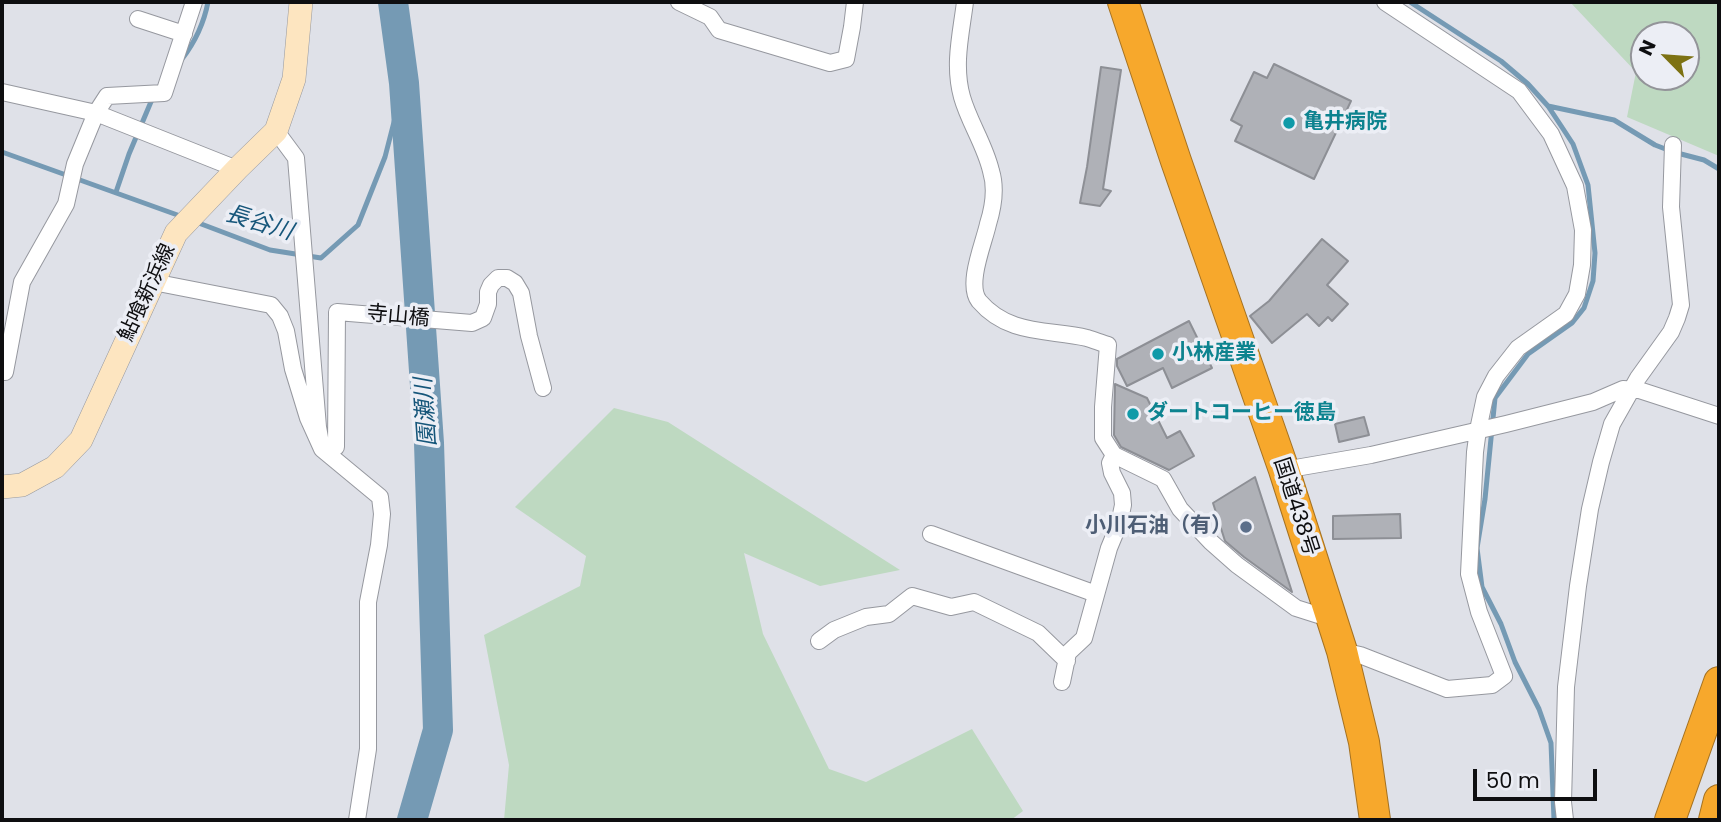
<!DOCTYPE html>
<html>
<head>
<meta charset="utf-8">
<style>
  body { margin:0 }
  #map { position:relative; width:1721px; height:822px; overflow:hidden; background:#dfe1e8; font-family:Poppins,sans-serif }
  canvas { display:block }
  .frame { position:absolute; inset:0; border:4px solid #0e0e10; pointer-events:none }
  .north { position:absolute; left:1630px; top:21px; width:70px; height:70px; box-sizing:border-box; background:#eceef5; border:2px solid #939499; border-radius:50%; rotate:295deg; font-size:19px; font-weight:700; line-height:28px; text-align:center; color:#0e0e10 }
  .north::after { content:''; display:block; margin:auto; width:24px; height:32px; background:#7d7213; clip-path:polygon(50% 0,100% 100%,50% 72%,0 100%) }
  .scale { position:absolute; left:1473px; top:769px; width:124px; height:32px; box-sizing:border-box; border:4px solid #0e0e10; border-top:0; padding-left:9px; font-size:21px; line-height:24px; white-space:nowrap; color:#0e0e10; -webkit-text-stroke:5px #eceef5; paint-order:stroke }
</style>
</head>
<body>
<div id="map">
<canvas width="1721" height="822"></canvas>
<div class="frame"></div>
<div class="north">N</div>
<div class="scale">50 m</div>
</div>
<script>
const g = document.querySelector('canvas').getContext('2d');
g.lineJoin = 'round';
function fill(path, color) {
  g.fillStyle = color;
  g.fill(path, 'evenodd');
}
function stroke(path, color, width, dash) {
  g.strokeStyle = color;
  g.lineWidth = width;
  g.lineCap = dash ? 'butt' : 'round';
  g.setLineDash(dash || []);
  g.stroke(path);
}
function write(font, color, halo, rows, align = 'center') {
  g.font = font + ' Poppins,"Noto Sans JP",sans-serif';
  g.lineWidth = 7;
  g.setLineDash([]);
  g.textBaseline = 'middle';
  g.strokeStyle = halo;
  g.fillStyle = color;
  for (const [text, x, y, turn = 0] of rows) {
    g.save();
    g.translate(x, y);
    g.rotate((+turn || 0) * Math.PI / 180);
    g.textAlign = isNaN(turn) ? turn : align;
    if (halo) g.strokeText(text, 0, 0);
    g.fillText(text, 0, 0);
    g.restore();
  }
}
const green = new Path2D(`
  M 1570,2 L 1719,2 L 1719,156 L 1627,117 L 1636,72 ZM 1644,35 L 1686,35 L 1686,77 L 1644,77 Z
  M 614,408 L 668,422 L 900,570 L 820,586 L 744,553 L 763,634 L 829,769 L 866,782 L 972,729 L 1023,811 L 1011,820 L 504,820 L 509,765 L 484,635 L 580,586 L 586,556 L 515,507 Z`);
const stream = new Path2D(`
  M 1410,2 L 1501,61 L 1528,84 L 1548,106 L 1573,144 L 1588,185 L 1595,253 L 1593,281 L 1584,308 L 1572,323 L 1528,354 L 1495,398 L 1485,499 L 1477,548 L 1482,587 L 1501,624 L 1515,662 L 1539,709 L 1551,743 L 1554,820
  M 182,59 C 195,42 204,23 208,2
  M 1548,106 L 1614,120 L 1655,145 L 1668,150
  M 2,152 L 183,217
  M 1681,154 L 1704,160 L 1719,169
  M 116,192 L 129,154 L 153,97
  M 196,222 L 270,250 L 321,258 L 358,225 L 385,157 L 404,83`);
const river = new Path2D(`
  M 393,2 L 404,83 L 429,443 L 438,730 L 412,820`);
const building = new Path2D(`
  M 1274,64 L 1351,101 L 1314,179 L 1235,141 L 1242,126 L 1231,120 L 1254,72 L 1267,78 Z
  M 1101,67 L 1121,70 L 1103,189 L 1111,191 L 1100,206 L 1080,203 L 1087,167 Z
  M 1322,239 L 1348,261 L 1327,285 L 1348,304 L 1332,321 L 1328,317 L 1319,326 L 1307,314 L 1272,343 L 1250,316 L 1269,301 Z
  M 1189,321 L 1212,368 L 1172,388 L 1163,368 L 1127,386 L 1117,366 L 1117,359 Z
  M 1115,384 L 1147,398 L 1167,438 L 1180,431 L 1194,456 L 1169,470 L 1121,447 L 1114,435 Z
  M 1364,417 L 1369,435 L 1339,442 L 1335,424 Z
  M 1255,477 L 1292,592 L 1244,557 L 1225,541 L 1213,503 Z
  M 1400,514 L 1401,538 L 1333,539 L 1333,516 Z`);
const street = new Path2D(`
  M 194,2 L 164,93 L 107,96 L 96,113 L 237,169
  M 679,2 L 710,17 L 719,30 L 830,63 L 846,59 L 852,27 L 855,2
  M 965,2 C 961,34 953,65 962,97 C 969,122 985,145 991,171 C 996,187 993,208 988,224 C 984,243 966,284 979,301 C 1009,336 1049,329 1087,338 C 1094,340 1101,343 1108,345 L 1103,407 L 1103,438 L 1114,455 L 1163,479 L 1180,509 L 1211,542 L 1237,565 L 1296,608 L 1318,615 L 1330,615
  M 138,19 L 184,34
  M 2,92 L 96,113 L 75,164 L 66,204 L 22,282 L 5,372 L 2,372
  M 276,131 L 296,158 L 318,427 L 322,449 L 336,447 L 337,312 L 472,323 L 483,318 L 488,304 L 488,292 L 491,285 L 498,278 L 507,278 L 515,283 L 521,293 L 529,336 L 543,388
  M 153,282 L 271,305 L 280,316 L 286,331 L 293,369 L 308,418 L 322,449 L 380,497 L 382,514 L 379,545 L 368,602 L 368,749 L 357,820
  M 1284,470 L 1371,455 L 1506,424 L 1593,402 L 1623,389 L 1639,390 L 1719,416
  M 931,534 L 1096,594
  M 819,641 L 834,630 L 866,617 L 889,614 L 912,596 L 951,607 L 974,602 L 1038,633 L 1067,661
  M 1342,651 L 1360,655 L 1447,689 L 1492,685 L 1504,676 L 1479,612 L 1469,574 L 1475,452 L 1478,430 L 1485,397 L 1496,376 L 1518,348 L 1566,314 L 1577,294 L 1582,265 L 1583,230 L 1575,186 L 1551,134 L 1519,91 L 1385,2
  M 1062,682 L 1068,653 L 1084,638 L 1109,548 L 1119,524 L 1123,505 L 1122,493 L 1112,473 L 1110,463 L 1114,455
  M 1565,820 L 1563,802 L 1566,687 L 1578,586 L 1590,509 L 1601,462 L 1612,424 L 1638,378 L 1671,332 L 1677,318 L 1681,305 L 1671,207 L 1673,145`);
const secondary = new Path2D(`
  M 2,487 L 22,485 L 55,467 L 81,440 L 176,233 L 237,169 L 276,131 L 294,79 L 301,2`);
const highway = new Path2D(`
  M 1123,2 L 1176,161 L 1284,470 L 1342,651 L 1364,742 L 1375,820
  M 1670,820 L 1719,682
  M 1714,820 L 1719,800`);
const markers = [
  [1289,123,7,"#0f9aa8"],
  [1158,354,7,"#0f9aa8"],
  [1133,414,7,"#0f9aa8"],
  [1246,527,7,"#5c6f8a"]
];
const cultureNames = [
  ["亀井病院",1303,123],
  ["小林産業",1172,354],
  ["ダートコーヒー徳島",1147,414]
];
const streetNames = [
  ["鮎喰新浜線",148,293,-65],
  ["寺山橋",398,317,5],
  ["国道438号",1295,507,72]
];
const serviceNames = [
  ["小川石油（有）",1232,527]
];
const waterNames = [
  ["長谷川",259,224,17],
  ["園瀬川",427,412,-94]
];
fill(green, '#bed9c1');
stroke(stream, '#759ab4', 5);
stroke(river, '#759ab4', 30);
fill(building, '#afb1b7');
stroke(building, '#8d8f95', 2);
stroke(street, '#96989f', 18);
stroke(secondary, '#96989f', 24);
stroke(highway, '#a57222', 32);
stroke(street, '#fff', 16);
stroke(secondary, '#fde5c0', 23);
stroke(highway, '#f7a82c', 30);
for (const [x, y, r, color] of markers) {
  const dot = new Path2D();
  dot.arc(x, y, r, 0, 2 * Math.PI);
  g.fillStyle = color;
  g.fill(dot);
  stroke(dot, '#eceef5', 2.5);
}
write('bold 21px', '#0d838f', '#eceef5', cultureNames, 'left');
write('21px', '#0e0e10', '#eceef5', streetNames);
write('bold 21px', '#4e5e75', '#eceef5', serviceNames, 'right');
write('italic 23px', '#16567a', '#eceef5', waterNames);
</script>
</body>
</html>
